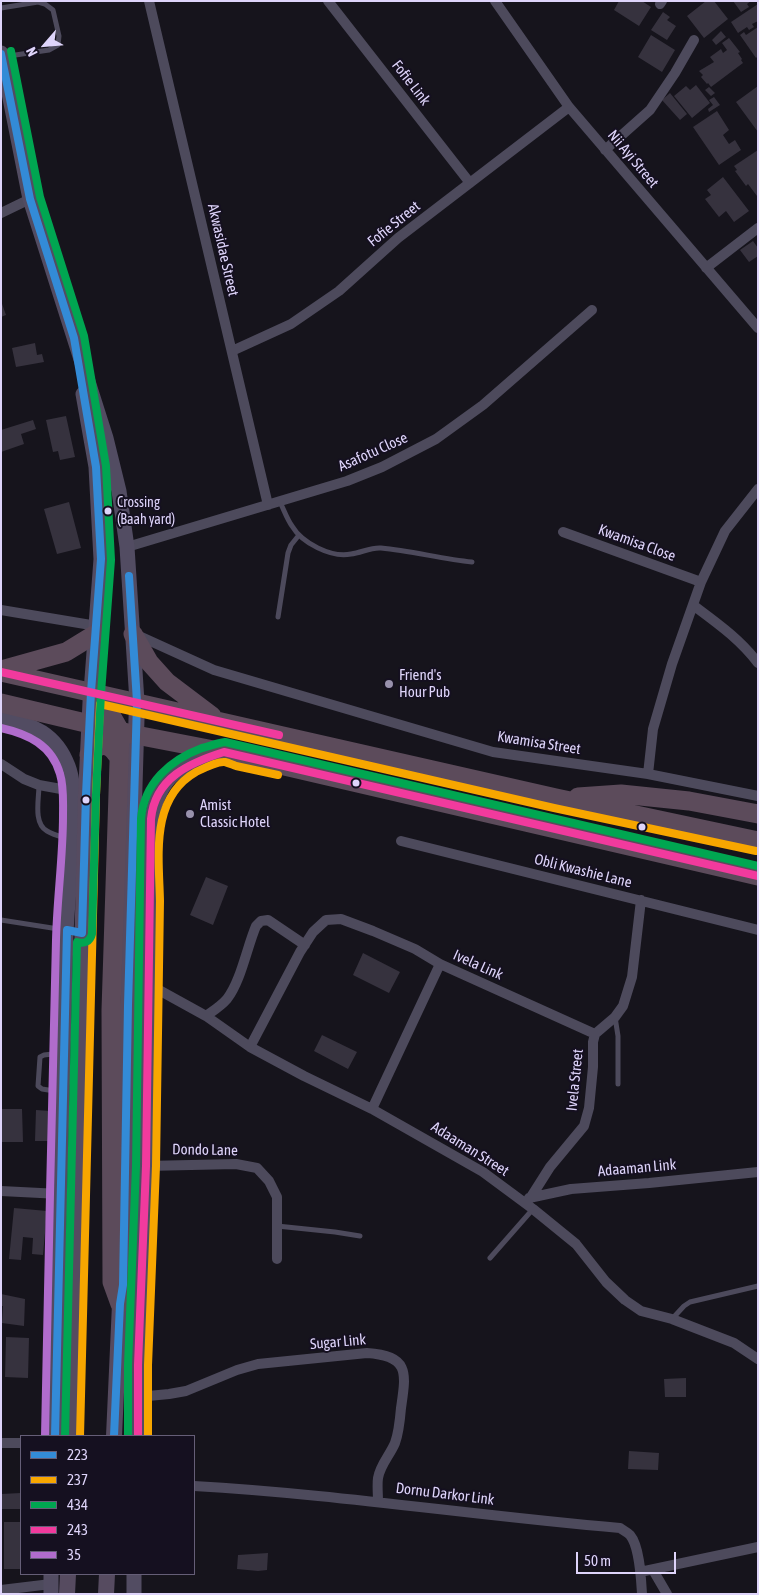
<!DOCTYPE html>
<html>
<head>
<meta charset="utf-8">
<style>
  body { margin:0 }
  #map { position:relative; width:759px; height:1595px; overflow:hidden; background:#16141c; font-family:"Asap Condensed",sans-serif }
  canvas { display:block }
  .frame { position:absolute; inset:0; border:2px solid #ded4fa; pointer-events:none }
  .legend { position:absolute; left:20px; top:1435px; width:175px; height:140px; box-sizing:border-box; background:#151020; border:1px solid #655e77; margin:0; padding:6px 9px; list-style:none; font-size:15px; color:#ded4fa }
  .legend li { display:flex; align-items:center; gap:10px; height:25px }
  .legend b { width:25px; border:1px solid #655e77 }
  .north { position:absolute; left:20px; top:20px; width:50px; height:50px; -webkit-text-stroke:4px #151020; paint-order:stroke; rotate:243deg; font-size:14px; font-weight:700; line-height:20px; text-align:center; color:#ded4fa }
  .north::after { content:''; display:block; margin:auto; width:18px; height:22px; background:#ded4fa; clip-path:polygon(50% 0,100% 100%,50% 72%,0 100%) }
  .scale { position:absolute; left:576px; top:1552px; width:100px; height:22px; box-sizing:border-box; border:2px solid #ded4fa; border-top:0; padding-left:6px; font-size:15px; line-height:18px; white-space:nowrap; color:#ded4fa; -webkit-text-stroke:4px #151020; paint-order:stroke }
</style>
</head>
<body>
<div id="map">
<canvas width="759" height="1595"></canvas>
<div class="frame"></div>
<ul class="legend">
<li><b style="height:6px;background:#338bd7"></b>223</li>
<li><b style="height:6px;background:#f7a600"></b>237</li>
<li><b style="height:6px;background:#00a651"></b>434</li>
<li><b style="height:6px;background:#f13a9d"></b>243</li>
<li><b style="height:6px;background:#b06ccc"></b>35</li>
</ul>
<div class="north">N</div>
<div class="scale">50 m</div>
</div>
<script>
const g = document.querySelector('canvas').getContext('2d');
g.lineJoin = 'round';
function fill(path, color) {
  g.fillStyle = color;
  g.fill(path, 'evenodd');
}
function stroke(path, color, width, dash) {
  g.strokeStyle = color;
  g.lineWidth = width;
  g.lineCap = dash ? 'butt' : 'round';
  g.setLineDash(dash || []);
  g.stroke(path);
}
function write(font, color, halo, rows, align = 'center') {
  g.font = font + ' "Asap Condensed",sans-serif';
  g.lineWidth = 4;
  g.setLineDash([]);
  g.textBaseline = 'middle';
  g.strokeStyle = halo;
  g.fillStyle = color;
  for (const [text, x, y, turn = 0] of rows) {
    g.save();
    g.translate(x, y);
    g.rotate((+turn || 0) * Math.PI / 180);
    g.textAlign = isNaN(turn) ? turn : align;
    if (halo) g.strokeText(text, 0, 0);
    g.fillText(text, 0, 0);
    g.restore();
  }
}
const building = new Path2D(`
  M 619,1 L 642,1 L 651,7 L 639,26 L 614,10 Z
  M 706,1 L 714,1 L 728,19 L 704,38 L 687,16 Z
  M 733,1 L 751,1 L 747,4 L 749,7 L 741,12 Z
  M 758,4 L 758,21 L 752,24 L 754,27 L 749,30 L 747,27 L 738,33 L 731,22 Z
  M 663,12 L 670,17 L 667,20 L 676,26 L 667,40 L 651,30 Z
  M 758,27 L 758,56 L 756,58 L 740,35 L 744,32 L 746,35 Z
  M 721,31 L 726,37 L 716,45 L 712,40 Z
  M 651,35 L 675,50 L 662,72 L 638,57 Z
  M 729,38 L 740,52 L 738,53 L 742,59 L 741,60 L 743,63 L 711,87 L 708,83 L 707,84 L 701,77 L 703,75 L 699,71 L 714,62 L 710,57 L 721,49 L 723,53 L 727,50 L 722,43 Z
  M 696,85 L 710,103 L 692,118 L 674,96 L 686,86 L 690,90 Z
  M 758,86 L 758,132 L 736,102 Z
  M 709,87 L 715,93 L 711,96 L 705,90 Z
  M 670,93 L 687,114 L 680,120 L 662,100 Z
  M 714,97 L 720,105 L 709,112 L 708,109 L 713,105 L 709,100 Z
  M 717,111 L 729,130 L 723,135 L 729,144 L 735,140 L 741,150 L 719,165 L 693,127 Z
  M 758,150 L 758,196 L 757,196 L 748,184 L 746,186 L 735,171 L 737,170 L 734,166 Z
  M 723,177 L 749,211 L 734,222 L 726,211 L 719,217 L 705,199 L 711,195 L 707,190 Z
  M 753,241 L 758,248 L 758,256 L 749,262 L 740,250 Z
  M 1,301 L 6,315 L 1,317 Z
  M 35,343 L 37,355 L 42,354 L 44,362 L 16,367 L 12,348 Z
  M 66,416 L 75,457 L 60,460 L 58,451 L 53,452 L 46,420 Z
  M 33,420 L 36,429 L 21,434 L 24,444 L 1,452 L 1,430 Z
  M 69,502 L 81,548 L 57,554 L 44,509 Z
  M 206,877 L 228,886 L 213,925 L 190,915 Z
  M 363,953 L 400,972 L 389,993 L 353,975 Z
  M 322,1035 L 357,1052 L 348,1069 L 314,1051 Z
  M 1,1109 L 22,1109 L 23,1142 L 1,1142 Z
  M 36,1110 L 50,1111 L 49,1141 L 35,1141 Z
  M 14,1208 L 47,1211 L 43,1255 L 32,1254 L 33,1238 L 23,1237 L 21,1260 L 9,1259 Z
  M 1,1294 L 25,1299 L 24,1326 L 2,1323 L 3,1306 L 1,1306 Z
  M 6,1337 L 29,1338 L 28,1378 L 5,1377 Z
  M 686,1378 L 686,1397 L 665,1397 L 664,1379 Z
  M 629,1451 L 659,1453 L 658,1470 L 628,1469 Z
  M 21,1493 L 21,1509 L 1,1509 L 1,1494 Z
  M 4,1522 L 21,1522 L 21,1569 L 4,1569 Z
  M 268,1553 L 267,1570 L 258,1571 L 237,1569 L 238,1555 Z`);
const lane = new Path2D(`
  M 1,8 L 38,2 L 45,4 L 53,10 L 59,36 L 58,45 L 49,50 L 2,57
  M 280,502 C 284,510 287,519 292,526 C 302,543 331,558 351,554 C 361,553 371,547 381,548 C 412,551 442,559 472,562
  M 278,617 L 288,553 L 291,545 L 299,535
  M 39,785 C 39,799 33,823 47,831 C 54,835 62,837 70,840
  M 1,920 L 65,930
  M 615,1017 L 618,1036 L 618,1084
  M 61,1092 L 42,1089 L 38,1086 L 40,1057 L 44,1055 L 61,1053
  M 277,1226 L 335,1232 L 360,1236
  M 490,1258 L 533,1209
  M 672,1319 L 684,1306 L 690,1302 L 758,1286`);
const street = new Path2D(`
  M 149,1 L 268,505
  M 328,1 L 470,183
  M 495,1 L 569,107 L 758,328
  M 660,4 L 662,1
  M 605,150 L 650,110 L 675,73 L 694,40
  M 1,213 L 30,199
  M 706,268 L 758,228
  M 232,351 L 291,324 L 339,291 L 398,238 L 569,107
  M 563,532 L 701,582
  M 127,547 L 347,481 L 382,467 L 436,439 L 483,405 L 592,310
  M 693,605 C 717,623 740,639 758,663
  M 1,610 L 97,626
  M 137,635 L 214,670 L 493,752 L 648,774 L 758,796
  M 1,764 L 24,779 L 39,785 L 72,791
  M 648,774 L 653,729 L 672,664 L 701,582 L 725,531 L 758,489
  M 401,841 L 758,930
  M 148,984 L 206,1016 L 250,1047 L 304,1076 L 372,1109 L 483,1172 L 533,1209 L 576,1244 L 606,1282 L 625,1300 L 641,1311 L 672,1319 L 734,1343 L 758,1359
  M 206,1016 C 213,1011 221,1006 227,999 C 241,981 247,947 256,926 L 261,921 L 268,920 L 305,945
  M 250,1047 L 300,952 L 313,932 L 326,920 L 341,919 L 373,931 L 415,949 L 440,964 L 595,1034
  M 372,1109 L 440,964
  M 146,1166 L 236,1164 L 257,1168 L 269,1181 L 277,1197 L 277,1259
  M 1,1191 L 60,1194
  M 531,1197 L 550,1167 L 584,1126 L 589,1108 L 593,1067 L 593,1042 L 595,1034 L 615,1017 L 623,1006 L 632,977 L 641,900
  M 529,1198 L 571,1189 L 649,1183 L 758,1172
  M 138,1397 L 169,1394 L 186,1391 L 237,1370 L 258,1364 L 367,1353 C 410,1356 406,1373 401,1408 C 400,1420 399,1432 395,1443 C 390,1455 380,1465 378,1478 C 377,1485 378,1494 378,1501
  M 1,1443 L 21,1443
  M 194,1486 C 336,1494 478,1516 620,1528 C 623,1530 627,1532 630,1535 C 640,1547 641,1579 642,1594
  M 653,1570 L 667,1594
  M 640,1572 L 758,1547
  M 1,1590 L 51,1584`);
const secondary = new Path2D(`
  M 1,53 L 30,199 L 106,438 L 119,491 L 127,547 L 137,702
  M 83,394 L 96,467 L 101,559 L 91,692
  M 1,718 C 33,724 56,734 68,766 C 73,779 73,794 73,807 C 74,849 68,891 66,933 C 62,1101 58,1268 55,1436
  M 138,1436 L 138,1365 L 146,1166 L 150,901 C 149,863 142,800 175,773 C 189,762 206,757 224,753
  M 51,1594 L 51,1574
  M 134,1594 L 134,1574`);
const primary = new Path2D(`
  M 118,1363 L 138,1365
  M 70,1436 L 86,795 L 91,692
  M 114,1436 L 120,1304 L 123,1285 L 128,1005 L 137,702
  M 67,1594 L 68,1574
  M 106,1594 L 107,1574`);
const highway = new Path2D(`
  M 133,634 L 149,662 L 167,682 L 212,716
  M 1,670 L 66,652 L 97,633
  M 1,672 L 556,798 L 758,841
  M 91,692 L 108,710 L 120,731 L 111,1010 L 112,1282 L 120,1304
  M 1,703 L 136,735 L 224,752 L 758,876
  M 89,755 C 100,742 109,742 119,758
  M 578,797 L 621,794 L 689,801 L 758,814`);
const bus1 = new Path2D(`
  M 1,54 L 30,199 L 74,338 L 96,467 L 101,559 L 91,692 L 86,795 L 82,933 L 67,930 L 55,1436
  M 114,1436 L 120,1304 L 123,1285 L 128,1005 L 137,702 L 129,576`);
const bus2 = new Path2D(`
  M 80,1436 L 96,795 L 100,704 L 554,808 L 756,851
  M 148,1436 L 148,1365 L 156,1166 L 160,901 C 159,856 150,798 196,772 C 204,768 217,761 225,762 C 229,763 233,765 236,766 C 250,769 264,772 278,775`);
const bus3 = new Path2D(`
  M 11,51 L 40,197 L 84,336 L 106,466 L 111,560 L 101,693 L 96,795 L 92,934 C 90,942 84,944 77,942 L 65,1436
  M 128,1436 L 128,1365 L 136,1166 L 141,819 C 144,783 170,760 202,748 C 210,746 217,743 225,742 L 758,866`);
const bus4 = new Path2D(`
  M 1,672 L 279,735
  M 138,1436 L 138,1365 L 146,1166 L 151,819 C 155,778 189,763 224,752 L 758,876`);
const bus5 = new Path2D(`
  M 1,728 C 28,734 52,745 60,774 C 64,787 63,802 63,816 C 63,857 57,899 56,940 C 52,1105 48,1271 45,1436`);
const markers = [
  [108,511,4.5,"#ded4fa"],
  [389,684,5,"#9891ac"],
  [356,783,4.5,"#ded4fa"],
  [86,800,4.5,"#ded4fa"],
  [190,814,5,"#9891ac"],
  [642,827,4.5,"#ded4fa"]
];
const busNames = [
  ["Crossing",117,503],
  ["(Baah yard)",117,520]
];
const streetNames = [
  ["Fofie Link",411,83,52],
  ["Nii Ayi Street",633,159,50],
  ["Fofie Street",394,224,-39],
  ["Akwasidae Street",223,250,77],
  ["Asafotu Close",373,452,-24],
  ["Kwamisa Close",637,543,20],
  ["Kwamisa Street",539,743,9],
  ["Obli Kwashie Lane",583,871,14],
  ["Ivela Link",478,965,24],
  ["Ivela Street",575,1080,-84],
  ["Adaaman Street",470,1149,32],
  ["Dondo Lane",205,1150,1],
  ["Adaaman Link",637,1168,-5],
  ["Sugar Link",338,1342,-5],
  ["Dornu Darkor Link",445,1494,7]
];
const poiNames = [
  ["Friend's",399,675],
  ["Hour Pub",399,692],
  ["Amist",200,805],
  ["Classic Hotel",200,822]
];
fill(building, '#36323e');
stroke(lane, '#4d4a5c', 5);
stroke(street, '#4d4a5c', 10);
stroke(secondary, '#524c62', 15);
stroke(primary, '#564b60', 16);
stroke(highway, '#5c4b5b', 19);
stroke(bus1, '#338bd7', 8);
stroke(bus2, '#f7a600', 8);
stroke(bus3, '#00a651', 8);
stroke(bus4, '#f13a9d', 8);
stroke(bus5, '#b06ccc', 8);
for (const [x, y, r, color] of markers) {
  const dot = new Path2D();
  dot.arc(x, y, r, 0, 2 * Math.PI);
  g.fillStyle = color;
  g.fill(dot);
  stroke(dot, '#151020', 2);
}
write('14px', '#ded4fa', '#151020', busNames, 'left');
write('15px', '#ded4fa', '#151020', streetNames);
write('15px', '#ded4fa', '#151020', poiNames, 'left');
</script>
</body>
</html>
